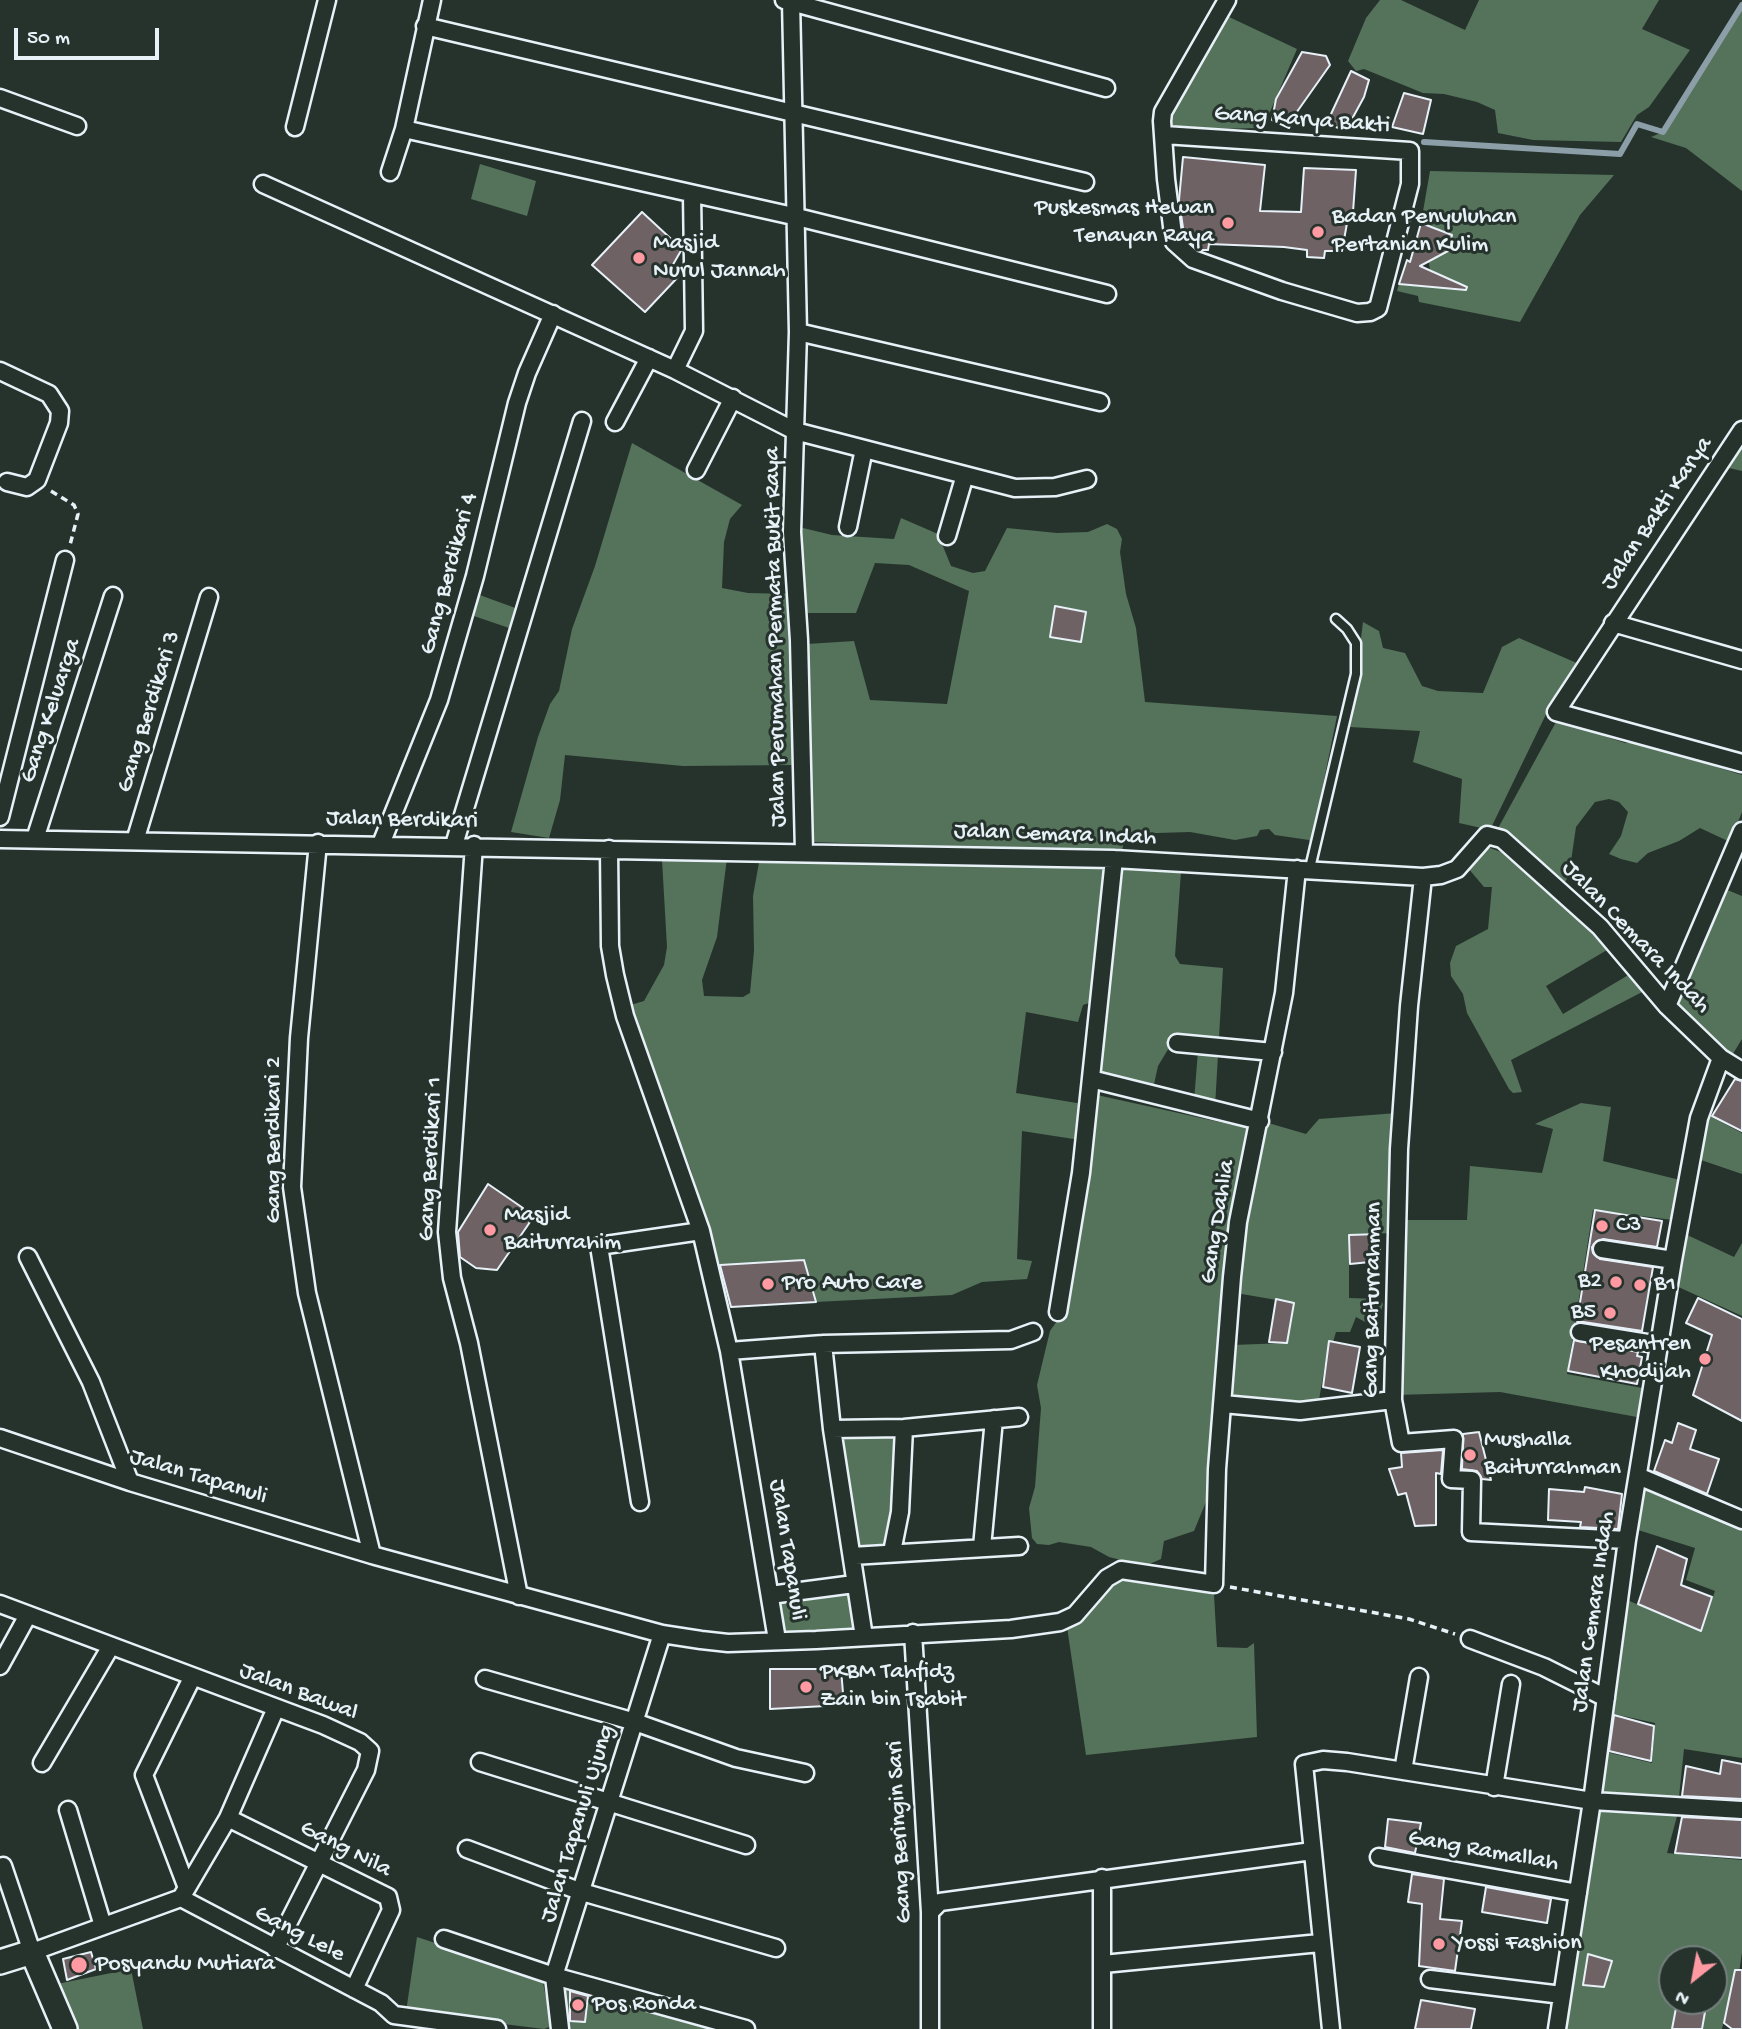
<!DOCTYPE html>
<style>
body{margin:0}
#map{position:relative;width:1742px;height:2029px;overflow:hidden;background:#26332d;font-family:"Gochi Hand",sans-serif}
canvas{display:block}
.north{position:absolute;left:1658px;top:1945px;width:70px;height:70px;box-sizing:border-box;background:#26332d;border:2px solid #747f7e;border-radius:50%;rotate:211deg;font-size:19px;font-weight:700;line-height:28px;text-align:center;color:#e8f1f8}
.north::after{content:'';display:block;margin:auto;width:24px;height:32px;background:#ff9aa2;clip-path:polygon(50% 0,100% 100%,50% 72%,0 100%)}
.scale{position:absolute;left:14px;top:28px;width:145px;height:32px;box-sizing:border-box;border:4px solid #e8f1f8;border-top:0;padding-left:9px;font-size:21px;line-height:24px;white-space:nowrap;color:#e8f1f8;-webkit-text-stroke:5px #26332d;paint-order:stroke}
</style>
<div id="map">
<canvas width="1742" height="2029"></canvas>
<div class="north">N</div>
<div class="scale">50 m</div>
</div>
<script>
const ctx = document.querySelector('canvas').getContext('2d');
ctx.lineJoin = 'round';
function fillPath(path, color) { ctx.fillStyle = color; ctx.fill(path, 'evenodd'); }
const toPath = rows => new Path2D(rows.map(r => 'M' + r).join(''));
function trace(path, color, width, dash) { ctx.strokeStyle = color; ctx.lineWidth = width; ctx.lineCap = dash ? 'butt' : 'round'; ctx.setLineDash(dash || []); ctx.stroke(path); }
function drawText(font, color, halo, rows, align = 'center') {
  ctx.font = font + ' "Gochi Hand",sans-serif'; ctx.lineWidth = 6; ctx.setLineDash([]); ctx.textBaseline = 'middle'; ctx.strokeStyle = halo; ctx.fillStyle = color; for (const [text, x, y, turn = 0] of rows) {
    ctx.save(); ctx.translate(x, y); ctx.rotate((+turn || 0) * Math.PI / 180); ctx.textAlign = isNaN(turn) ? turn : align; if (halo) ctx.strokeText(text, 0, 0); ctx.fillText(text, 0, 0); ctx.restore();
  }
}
fillPath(toPath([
 [1380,0,1401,0,1465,30,1479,0,1659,0,1642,29,1690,50,1649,107,1637,115,1621,142,1533,140,1498,133,1495,110,1477,102,1444,94,1423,93,1364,69,1356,71,1348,61,1366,18],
 [1742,5,1742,191,1686,148,1651,137,1663,132],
 [1227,16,1297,49,1270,112,1259,128,1176,130,1167,122,1170,109],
 [480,164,536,181,527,216,471,199],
 [1430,171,1614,175,1580,215,1520,322,1419,302,1418,296,1397,291,1399,284,1430,271,1429,263,1413,262,1414,248,1439,256,1448,251,1452,235,1421,223],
 [632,443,742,505,730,519,724,542,722,588,748,593,791,594,795,765,683,766,565,755,560,800,549,838,511,832,538,737,550,704,559,691,572,629,595,566],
 [1742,445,1742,471,1729,468,1738,449],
 [901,518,938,534,951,566,973,573,985,571,1007,528,1057,533,1088,532,1107,524,1117,529,1122,539,1120,552,1126,594,1136,628,1145,702,1337,716,1311,844,1309,840,1275,835,1269,829,1260,830,1257,836,1235,840,1190,832,1125,834,1122,852,812,842,807,644,854,641,870,700,947,704,969,591,909,565,875,563,856,613,807,613,799,527,832,535,894,539],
 [477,594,518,609,512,629,471,615],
 [1363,622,1379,631,1383,648,1405,653,1422,686,1438,691,1483,693,1502,647,1519,638,1579,664,1551,704,1490,830,1459,823,1462,779,1413,762,1420,731,1350,727],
 [1556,722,1562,722,1625,743,1640,743,1742,775,1742,812,1730,842,1700,828,1679,841,1648,853,1637,863,1621,859,1609,854,1621,836,1628,812,1619,802,1609,799,1595,802,1576,827,1569,875,1563,886,1496,832],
 [1490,848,1501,852,1576,915,1607,950,1546,986,1563,1014,1630,974,1646,990,1511,1060,1522,1092,1513,1093,1509,1089,1467,1013,1463,994,1451,976,1450,963,1456,946,1488,929,1492,887,1484,887,1468,868,1475,858],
 [760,857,1108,869,1095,1001,1083,1005,1078,1022,1026,1012,1016,1093,1083,1104,1080,1140,1022,1131,1017,1259,1032,1261,1027,1279,982,1282,952,1295,816,1302,804,1260,720,1265,691,1170,627,1006,644,1001,664,965,667,947,662,860,727,858,717,937,702,980,704,996,743,997,750,993,754,951,753,896],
 [1121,867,1181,872,1175,956,1180,964,1223,968,1215,1107,1194,1101,1198,1051,1170,1046,1158,1066,1153,1089,1100,1072],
 [1725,889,1742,896,1742,1039,1731,1057,1675,1005],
 [1088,1093,1251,1129,1229,1228,1215,1371,1212,1465,1208,1497,1194,1531,1164,1541,1161,1559,1145,1566,1109,1557,1091,1547,1059,1542,1049,1545,1037,1544,1032,1538,1029,1508,1035,1487,1041,1408,1037,1385,1050,1331,1063,1312],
 [1581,1103,1611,1107,1603,1161,1680,1180,1673,1220,1593,1210,1567,1374,1653,1390,1648,1419,1500,1392,1395,1395,1400,1220,1467,1220,1470,1166,1542,1173,1553,1129,1535,1124],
 [1397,1113,1392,1233,1349,1235,1349,1298,1380,1299,1383,1304,1376,1328,1356,1317,1350,1332,1336,1332,1333,1342,1329,1341,1318,1406,1229,1401,1232,1345,1287,1343,1294,1303,1236,1293,1243,1229,1265,1122,1306,1134,1319,1119],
 [1706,1114,1742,1133,1742,1174,1698,1159],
 [1683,1233,1734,1257,1742,1243,1742,1316,1674,1285],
 [845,1435,898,1436,893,1537,889,1544,855,1547,841,1438],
 [1642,1482,1742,1528,1742,1758,1684,1749,1679,1797,1598,1796,1602,1751,1652,1763,1655,1723,1609,1713,1627,1600,1701,1631,1715,1591,1686,1580,1695,1548,1635,1529],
 [1117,1574,1214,1595,1217,1647,1247,1648,1254,1643,1257,1737,1086,1755,1067,1627],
 [849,1590,853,1629,783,1635,780,1599],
 [1596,1808,1679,1809,1667,1853,1742,1860,1742,1952,1739,1973,1734,1978,1722,2029,1564,2029],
 [1672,1959,1714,1959,1714,2001,1672,2001],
 [417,1937,542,1978,552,2026,544,2029,406,2012],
 [131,1969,143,2029,78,2029,57,1984],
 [563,1982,728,2029,566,2029]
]), '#55725a');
trace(toPath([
 [1424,142,1620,154,1637,124,1663,132,1742,5]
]), '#8c9ea8', 6);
const building = toPath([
 [1302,52,1326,56,1330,65,1294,116,1289,128,1272,120,1276,99,1302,52],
 [1351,71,1369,80,1364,97,1346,130,1332,126,1331,114,1351,71],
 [1404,93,1431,100,1423,134,1392,127,1404,93],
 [1183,157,1265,165,1260,211,1301,212,1304,168,1356,170,1353,212,1349,212,1342,251,1325,251,1324,258,1307,257,1307,250,1284,247,1209,244,1208,250,1198,250,1191,243,1191,237,1184,235,1179,200,1183,157],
 [642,212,682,249,671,268,679,276,645,312,592,265,642,212],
 [1421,223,1452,235,1448,251,1420,266,1467,287,1466,290,1399,284,1407,260,1410,262,1421,223],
 [1055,606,1086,612,1081,642,1050,637,1055,606],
 [1735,1079,1742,1081,1742,1131,1712,1116,1735,1079],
 [488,1184,523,1208,517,1215,530,1222,497,1270,476,1268,460,1257,458,1232,488,1184],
 [1595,1210,1662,1221,1657,1247,1603,1239,1592,1247,1593,1253,1600,1259,1653,1267,1642,1331,1577,1321,1595,1210],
 [1380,1234,1380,1261,1350,1264,1349,1235,1380,1234],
 [804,1260,816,1302,731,1307,720,1265,804,1260],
 [1698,1298,1742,1319,1742,1421,1693,1395,1712,1335,1686,1323,1698,1298],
 [1276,1299,1294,1303,1287,1343,1269,1342,1276,1299],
 [1574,1340,1638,1352,1637,1356,1642,1357,1637,1384,1568,1371,1574,1340],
 [1329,1341,1360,1347,1352,1393,1323,1387,1329,1341],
 [1678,1423,1696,1430,1690,1449,1719,1459,1707,1494,1654,1471,1665,1440,1672,1443,1678,1423],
 [1479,1432,1491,1480,1482,1479,1477,1471,1462,1469,1463,1434,1479,1432],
 [1443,1450,1441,1474,1436,1473,1436,1525,1415,1526,1406,1493,1398,1495,1389,1469,1402,1467,1401,1453,1443,1450],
 [1585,1487,1622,1494,1618,1529,1580,1527,1581,1522,1548,1520,1549,1489,1584,1492,1585,1487],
 [1657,1546,1687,1559,1681,1585,1712,1597,1701,1631,1638,1604,1657,1546],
 [770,1669,841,1669,844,1705,770,1709,770,1669],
 [1614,1715,1654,1726,1651,1761,1609,1751,1614,1715],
 [1722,1760,1742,1764,1742,1799,1682,1796,1686,1766,1720,1774,1722,1760],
 [1682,1817,1742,1820,1742,1858,1675,1853,1682,1817],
 [1388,1819,1421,1823,1415,1853,1385,1847,1388,1819],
 [1412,1874,1444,1879,1440,1919,1462,1921,1455,1971,1419,1966,1422,1904,1408,1902,1412,1874],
 [1486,1887,1551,1899,1547,1923,1482,1912,1486,1887],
 [91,1952,96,1969,67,1980,63,1959,91,1952],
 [1588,1954,1612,1961,1604,1987,1583,1985,1588,1954],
 [1735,1970,1742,1970,1742,2029,1732,2029,1724,2023,1735,1970],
 [570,1991,588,1996,585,2022,570,2021,570,1991],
 [1421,2000,1475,2009,1471,2029,1415,2029,1421,2000],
 [1676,2008,1705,2012,1702,2029,1672,2029,1676,2008]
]);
fillPath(building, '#6e6265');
trace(building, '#e8f1f8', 2);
const lane = toPath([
 [1310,868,1356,674,1356,643,1347,629,1336,619]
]);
const street = toPath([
 [784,0,1106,88],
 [791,0,798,332,792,532,799,640,804,852],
 [425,26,1085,182],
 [0,98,77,126],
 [295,127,327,0],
 [404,129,793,216,1107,294],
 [1164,135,1410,151,1410,184,1378,308,1370,312,1357,313,1282,291,1193,259,1174,242,1166,179,1162,121,1163,112,1227,0],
 [390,172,404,129,432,0],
 [263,184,675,370,795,431,1015,488,1055,487,1087,479],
 [798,332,1100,402],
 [675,370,694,331,692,194],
 [0,371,49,394,60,411,59,423,37,480,27,487,7,482],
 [615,422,649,358],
 [1742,430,1556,712,1742,763],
 [696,470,733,398],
 [848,527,864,449],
 [947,536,965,475],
 [1613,623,1742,660],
 [0,817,65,560],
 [0,839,1114,859,1423,877,1441,875,1457,869,1487,835,1502,839,1600,927,1667,1006,1721,1058,1699,1118,1673,1260,1627,1540,1592,1801,1557,2029],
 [35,839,113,596],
 [135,841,209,597],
 [318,843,299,1038,292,1187,307,1293,372,1555],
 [381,844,439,700,475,576,517,403,527,373,553,314],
 [454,845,582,421],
 [474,845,447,1232,452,1278,469,1343,519,1596],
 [609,849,610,946,615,975,625,1016,701,1231,729,1351,777,1640],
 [1423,877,1409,1006,1399,1149,1393,1400,1401,1443,1454,1439,1451,1479,1472,1480,1471,1532,1627,1540],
 [1667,1006,1742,831],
 [1177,1043,1273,1052],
 [1721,1058,1742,1071],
 [1091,1079,1260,1121],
 [1602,1249,1673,1260],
 [28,1257,91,1382,130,1482],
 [1058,1312,1081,1173,1114,859],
 [1580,1332,1660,1345],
 [823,1344,832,1429,864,1637],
 [729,1351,823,1344,1011,1340,1033,1332],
 [1223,1404,1300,1411,1393,1400],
 [832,1429,904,1428,1019,1417],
 [0,1438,130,1482,372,1555,662,1634,701,1640,728,1643,816,1640,1011,1629,1060,1622,1075,1615,1107,1578,1121,1570,1214,1584,1217,1469,1232,1277,1238,1222,1284,993,1297,869],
 [1638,1476,1742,1520],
 [640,1502,599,1246,701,1231],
 [982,1547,994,1419],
 [892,1552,900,1512,904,1428],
 [852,1556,1019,1546],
 [770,1595,854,1584],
 [0,1604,323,1725,360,1742,370,1751,366,1770,275,1949],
 [913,1633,930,1912,930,2029],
 [1470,1639,1544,1667,1606,1698],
 [0,1666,28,1615],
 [485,1679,635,1722,736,1758,805,1773],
 [480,1762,746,1845],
 [42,1763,111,1646],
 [1403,1771,1419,1677],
 [1494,1787,1511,1684],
 [68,1810,103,1926],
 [228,1818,388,1897,391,1910,354,1989],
 [467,1849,582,1892,776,1948],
 [1379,1857,1578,1893],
 [3,1866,32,1952,181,1898,228,1818,276,1708],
 [187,1888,144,1775,192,1678],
 [181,1898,381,2003,394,2015],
 [930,1912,940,1902,1312,1851],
 [444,1939,554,1976,746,2029],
 [1103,1964,1320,1943],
 [1430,1979,1562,1995],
 [394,2015,497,2029],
 [560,2029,554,1976,662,1634],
 [1102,2029,1102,1878],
 [1331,2029,1304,1764,1323,1760,1347,1762,1592,1801,1742,1810]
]);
const secondary = toPath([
 [0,1962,32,1952,65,2029]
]);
trace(lane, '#e8f1f8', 13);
trace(street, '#e8f1f8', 21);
trace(secondary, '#e8f1f8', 28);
trace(toPath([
 [51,491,74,505,78,514,70,545],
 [1230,1587,1409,1619,1455,1634]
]), '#e8f1f8', 3.5, [7, 5]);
trace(lane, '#26332d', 8);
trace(street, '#26332d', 16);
trace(secondary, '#26332d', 23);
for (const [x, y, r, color] of [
 [1228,223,7,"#ff9aa2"],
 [1318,232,7,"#ff9aa2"],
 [639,258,7,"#ff9aa2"],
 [1602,1226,7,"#ff9aa2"],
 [490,1230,7,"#ff9aa2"],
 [1616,1282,7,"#ff9aa2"],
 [768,1284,7,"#ff9aa2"],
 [1640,1285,7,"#ff9aa2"],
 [1610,1313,7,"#ff9aa2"],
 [1705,1359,7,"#ff9aa2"],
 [1470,1455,7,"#ff9aa2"],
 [806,1687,7,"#ff9aa2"],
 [1439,1944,7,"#ff9aa2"],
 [79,1965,9,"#ff9aa2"],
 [578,2005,7,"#ff9aa2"]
]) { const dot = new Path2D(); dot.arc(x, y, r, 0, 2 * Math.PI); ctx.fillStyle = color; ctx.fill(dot); trace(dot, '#26332d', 2.5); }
drawText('24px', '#e8f1f8', '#26332d', [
 ["Gang Karya Bakti",1302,121,4],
 ["Jalan Bakti Karya",1658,514,-56],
 ["Gang Berdikari 4",450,574,-75],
 ["Jalan Perumahan Permata Bukit Raya",777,637,-91],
 ["Gang Keluarga",52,711,-72],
 ["Gang Berdikari 3",150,712,-73],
 ["Jalan Berdikari",402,821,1],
 ["Jalan Cemara Indah",1055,836,2],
 ["Jalan Cemara Indah",1635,938,46],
 ["Gang Berdikari 2",275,1140,-90],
 ["Gang Berdikari 1",432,1159,-87],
 ["Gang Dahlia",1219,1222,-81],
 ["Gang Baiturrahman",1374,1300,-89],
 ["Jalan Tapanuli",198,1478,17],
 ["Jalan Tapanuli",786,1550,81],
 ["Jalan Cemara Indah",1595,1612,-82],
 ["Jalan Bawal",298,1693,21],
 ["Jalan Tapanuli Ujung",579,1824,-73],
 ["Gang Beringin Sari",901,1832,-93],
 ["Gang Nila",345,1850,27],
 ["Gang Ramallah",1483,1852,10],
 ["Gang Lele",299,1935,27]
]);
drawText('24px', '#e8f1f8', '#26332d', [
 ["Puskesmas Hewan",1214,209,"right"],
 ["Tenayan Raya",1214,237,"right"],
 ["Badan Penyuluhan",1332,218],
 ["Pertanian Kulim",1332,246],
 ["Masjid",653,244],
 ["Nurul Jannah",653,272],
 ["Masjid",504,1216],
 ["Baiturrahim",504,1244],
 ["C3",1616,1226],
 ["B2",1602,1282,"right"],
 ["Pro Auto Care",782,1284],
 ["B1",1654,1285],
 ["B5",1596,1313,"right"],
 ["Pesantren",1691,1345,"right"],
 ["Khodijah",1691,1373,"right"],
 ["Mushalla",1484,1441],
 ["Baiturrahman",1484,1469],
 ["PKBM Tahfidz",820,1673],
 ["Zain bin Tsabit",820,1701],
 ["Yossi Fashion",1453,1944],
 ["Posyandu Mutiara",95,1965],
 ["Pos Ronda",592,2005]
], 'left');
</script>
